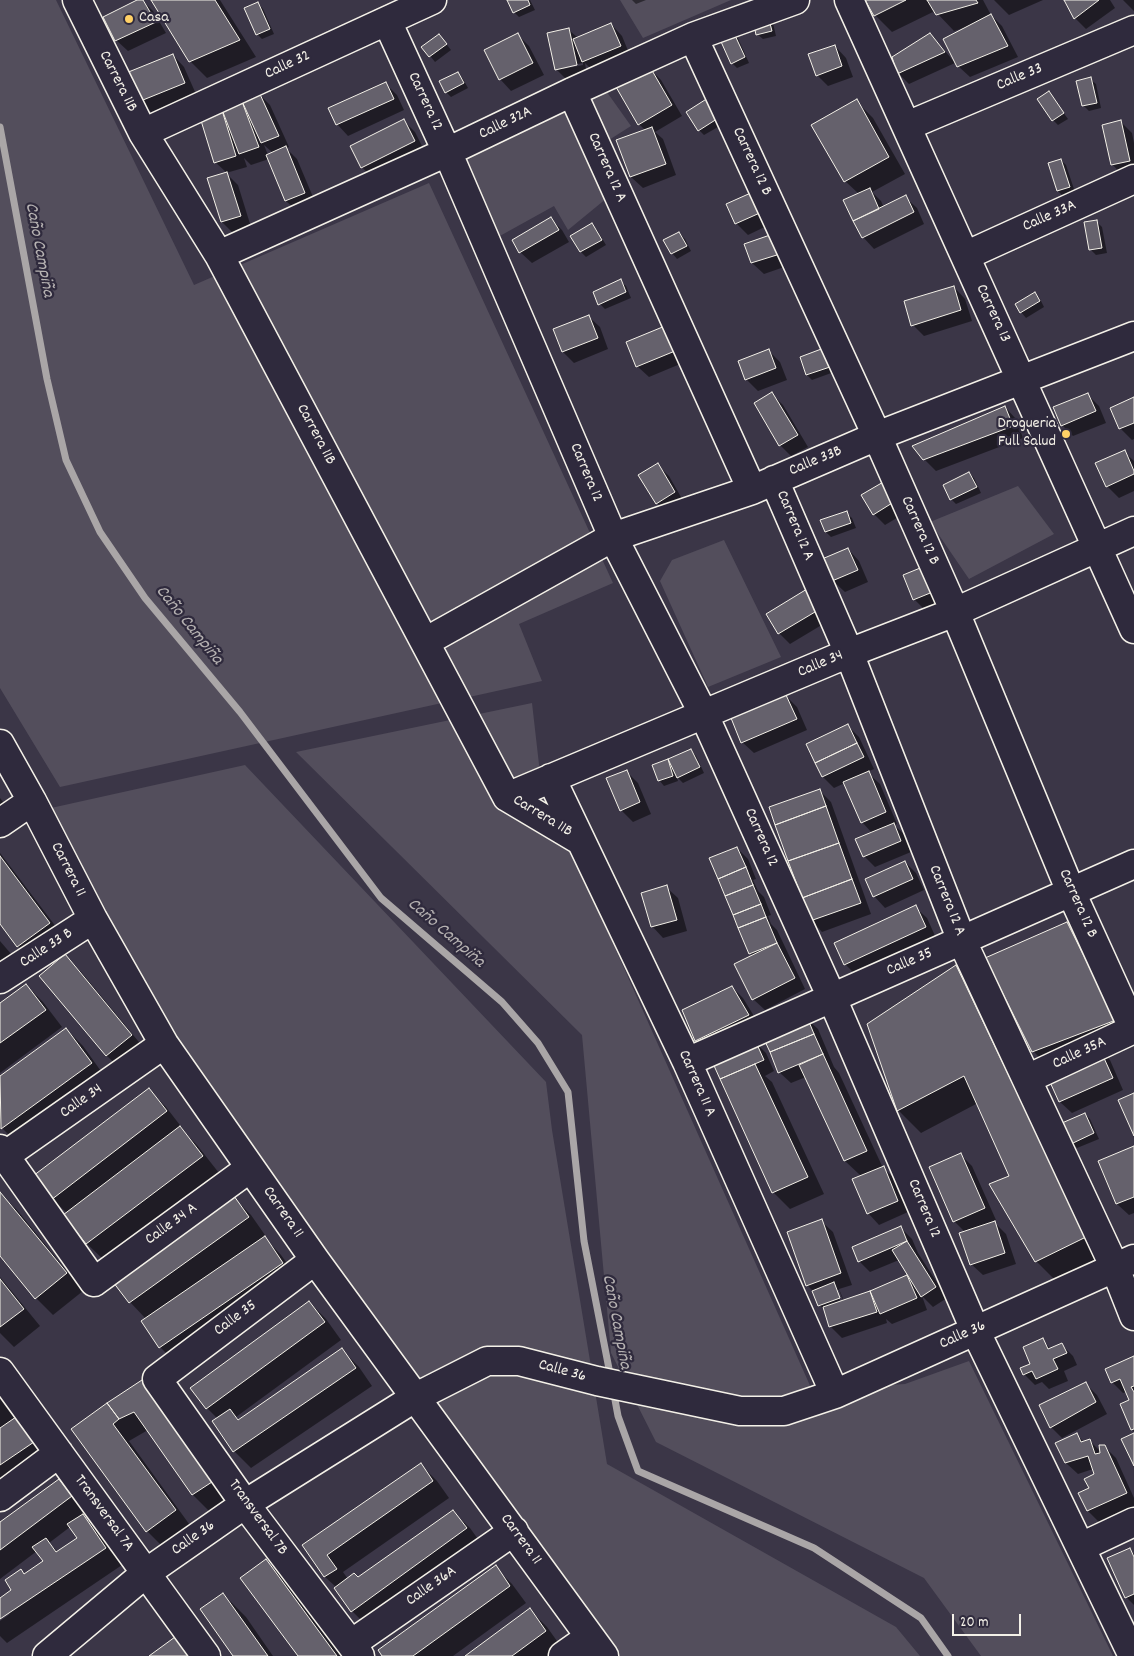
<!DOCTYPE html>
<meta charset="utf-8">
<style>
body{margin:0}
#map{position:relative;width:1134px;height:1656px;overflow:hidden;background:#3b3647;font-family:Dekko,sans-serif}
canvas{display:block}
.scale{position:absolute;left:952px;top:1614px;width:69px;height:22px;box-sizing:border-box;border:2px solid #f4f1e8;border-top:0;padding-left:6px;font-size:15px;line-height:18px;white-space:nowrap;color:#f4f1e8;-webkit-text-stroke:4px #2f2a3d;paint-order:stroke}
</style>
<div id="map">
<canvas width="1134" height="1656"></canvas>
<div class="scale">20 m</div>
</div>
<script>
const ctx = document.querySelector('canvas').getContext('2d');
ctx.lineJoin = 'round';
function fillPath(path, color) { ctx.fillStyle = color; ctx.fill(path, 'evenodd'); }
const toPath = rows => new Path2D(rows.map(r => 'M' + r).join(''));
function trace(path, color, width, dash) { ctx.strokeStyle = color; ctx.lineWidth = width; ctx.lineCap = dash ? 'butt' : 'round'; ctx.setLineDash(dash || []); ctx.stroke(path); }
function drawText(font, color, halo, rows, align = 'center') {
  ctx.font = font + ' Dekko,sans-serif'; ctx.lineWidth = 4.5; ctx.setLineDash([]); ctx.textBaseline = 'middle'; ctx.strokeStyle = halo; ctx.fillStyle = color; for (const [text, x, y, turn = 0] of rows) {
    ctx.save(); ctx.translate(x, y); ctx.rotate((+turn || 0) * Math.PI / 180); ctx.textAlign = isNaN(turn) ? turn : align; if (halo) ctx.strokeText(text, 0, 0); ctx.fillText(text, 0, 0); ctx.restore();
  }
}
fillPath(toPath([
 [0,0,56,0,194,285,429,183,613,583,519,624,542,681,60,787,0,688],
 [620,0,731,0,643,38],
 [604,88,631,126,601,145,579,99],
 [564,105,607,198,568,230,554,206,498,237,452,161],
 [1018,486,1054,534,969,579,930,522],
 [724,540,781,657,708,687,660,581,672,560],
 [532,703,541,782,812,1390,905,1384,969,1361,1113,1656,981,1656,924,1578,656,1442,611,1353,582,1035,296,752],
 [245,765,546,1082,552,1130,607,1464,896,1627,920,1656,616,1656,175,1059,42,810]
]), '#534e5c');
fillPath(toPath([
 [140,0,142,0,153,11,166,33,128,51,116,40],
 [153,0,220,0,256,57,207,78,190,61],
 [509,0,530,0,535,10,519,17,514,12],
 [632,0,646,0,636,4],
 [866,0,983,0,991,15,1002,26,1018,57,970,77,958,66,964,28,954,31,935,11,892,32,875,15],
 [994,0,1043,0,1009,15],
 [1065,0,1110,0,1115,8,1086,29,1075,18],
 [1123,0,1134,0,1134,11],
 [258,3,263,9,274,34,262,39,257,34],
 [768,17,773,23,776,36,763,39,757,34],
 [611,24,622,36,631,58,595,73,585,63,587,76,568,81,556,69,568,29,578,38],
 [583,63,583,65,563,69,563,67],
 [731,30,737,36,749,63,737,68,732,63],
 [518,35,529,46,544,75,511,91,500,79],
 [930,35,941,46,955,63,909,84,898,73],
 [444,41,451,50,435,62,423,47],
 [835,46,846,58,853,77,828,86,817,75],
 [173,55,184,67,196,94,151,112,139,101],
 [650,69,661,80,682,116,655,132,663,139,676,175,643,188,631,177,617,141,645,130,639,124],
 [457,73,463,79,468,88,451,97,446,92],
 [1090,79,1096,84,1101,108,1089,111,1083,105],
 [386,84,397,95,404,110,348,136,337,124],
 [258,93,270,105,289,147,286,148,297,159,316,204,298,212,286,201,269,159,251,165,244,158,247,167,226,173,238,185,251,227,233,233,222,222,227,173,215,162,222,108],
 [264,145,273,153,268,155],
 [1049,93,1068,119,1058,125,1053,120],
 [708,100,725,123,704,135,699,130],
 [856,101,873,118,905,174,872,192,881,201,884,208,905,197,917,208,924,224,874,249,863,237,859,194,845,181],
 [404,121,415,132,425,152,373,179,362,167],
 [1120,121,1132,133,1134,143,1134,173,1123,176,1112,164],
 [1061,160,1066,165,1075,192,1063,196,1058,191],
 [753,193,773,223,748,235,736,223,728,205],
 [551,219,562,230,569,242,532,263,520,252],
 [1097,222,1102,227,1107,253,1096,255,1091,250],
 [592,225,597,230,606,245,586,257,581,252,572,237],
 [679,233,685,239,691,251,677,259,672,253],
 [772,235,790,265,764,274,752,263,746,244],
 [620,281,626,286,631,298,605,309,600,304],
 [954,287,965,299,972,321,924,336,913,325],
 [1035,293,1040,299,1044,307,1026,318,1021,312],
 [588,316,600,327,608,349,574,363,563,352],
 [664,328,685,362,649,377,637,366],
 [768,350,780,362,787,380,758,391,746,379,740,362],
 [824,350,834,372,812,380,807,375],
 [772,394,783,405,808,447,791,456,780,445],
 [1088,395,1099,406,1106,423,1073,436,1062,425],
 [1134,398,1134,439,1132,440,1120,428,1111,409],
 [1005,407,1016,419,1023,438,936,471,924,459],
 [1124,452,1134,461,1134,491,1119,498,1107,486],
 [657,465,669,476,685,504,668,514,657,503],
 [969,473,974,478,981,493,956,504,951,499],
 [885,483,907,512,885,525,874,514],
 [846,513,852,518,856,528,831,537,826,532,822,521],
 [848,549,859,561,868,582,845,592,833,581,824,560],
 [905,575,950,601,925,610,914,599],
 [807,590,830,620,790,644,779,633],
 [786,696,797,707,807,730,754,753,742,742],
 [847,725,859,737,874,769,867,772,880,784,897,824,894,825,905,835,911,852,875,867,864,856,872,833,862,822,845,783,834,788,823,777,807,745],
 [691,750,696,756,704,773,683,783,677,777,678,781,664,786,659,780,654,766],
 [626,771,638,783,651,814,633,822,621,810],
 [820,791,831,802,871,914,822,932,811,920],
 [0,798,4,803,0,806],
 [737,848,748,859,756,879,753,880,758,891,764,897,771,915,768,916,771,924,777,930,805,989,765,1010,753,999,753,956,750,953],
 [0,853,66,940,35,963,18,946,0,922],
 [905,862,916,873,924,890,885,908,874,896],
 [666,887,678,898,687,931,663,938,652,926],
 [915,907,927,918,936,938,856,975,845,964],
 [1067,923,1089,946,1134,1034,1104,1055,1110,1060,1123,1090,1072,1113,1060,1102,1047,1072,1052,1070,1033,1051],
 [0,941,12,955,0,964],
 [65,956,82,973,148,1053,124,1072,107,1056,41,976],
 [956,967,978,989,1107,1259,1058,1283,1036,1261,1011,1177,978,1103,921,1133,898,1110,869,1025],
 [26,985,43,1002,62,1027,0,1073,0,1005],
 [732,987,743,998,760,1026,707,1051,696,1040],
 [806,1018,818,1029,834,1067,839,1073,883,1168,895,1179,908,1212,879,1225,868,1213,861,1176,845,1161,806,1077,791,1083,779,1072],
 [66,1029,83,1046,108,1081,19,1145,0,1126,0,1077],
 [754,1041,766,1053,774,1071,765,1076,772,1082,824,1194,790,1209,773,1192,712,1060],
 [149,1090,166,1107,183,1129,182,1130,197,1145,219,1173,104,1260,87,1244,65,1215,67,1213,52,1199],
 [1085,1114,1090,1119,1099,1139,1077,1148,1072,1143],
 [1134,1147,1134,1213,1129,1215,1117,1204],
 [961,1155,972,1166,996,1220,993,1221,1006,1234,1016,1264,983,1275,971,1264,965,1232,954,1221],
 [0,1194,17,1210,83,1291,53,1315,36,1298,0,1254],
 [234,1198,251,1215,265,1235,263,1236,281,1255,299,1280,177,1364,160,1347,146,1319,130,1302],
 [821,1221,833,1232,852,1285,839,1289,844,1301,870,1292,909,1276,899,1260,870,1272,859,1261,901,1228,912,1239,918,1253,947,1298,933,1307,922,1296,927,1310,892,1324,886,1319,887,1323,842,1338,831,1327,825,1310,819,1305,814,1292,807,1285],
 [836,1290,839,1290,844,1303,841,1304],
 [0,1277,40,1326,14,1347,0,1333],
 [309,1302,326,1319,341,1340,236,1417,239,1420,342,1350,359,1367,372,1386,251,1468,234,1451,214,1422,218,1419,207,1408,192,1388],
 [1042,1340,1051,1349,1061,1344,1073,1356,1077,1365,1064,1371,1068,1381,1049,1389,1042,1382,1035,1385,1024,1374,1032,1364],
 [1134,1357,1134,1432,1121,1404,1131,1400,1127,1392,1123,1393,1112,1382],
 [145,1380,231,1497,210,1512,193,1495,148,1430,129,1441,192,1528,164,1548,147,1531,73,1430],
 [1086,1384,1097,1395,1107,1414,1062,1438,1051,1427],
 [0,1389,50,1460,0,1494],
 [1076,1434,1084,1442,1090,1441,1101,1452,1104,1446,1116,1458,1134,1498,1134,1506,1099,1522,1088,1511,1090,1489,1095,1475,1093,1469,1078,1474,1066,1463,1057,1443],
 [420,1464,437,1481,449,1498,343,1572,348,1579,358,1579,452,1511,470,1528,483,1546,369,1628,352,1611,336,1587,325,1577,304,1546],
 [58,1481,75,1498,88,1514,84,1517,100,1532,122,1565,7,1643,0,1636,0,1621,10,1614,8,1612,0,1618,0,1599,13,1590,25,1575,44,1562,37,1551,0,1579,0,1524],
 [70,1527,78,1539,58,1552,49,1543],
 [1129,1549,1134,1554,1134,1605,1126,1597],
 [266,1561,288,1583,341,1656,299,1656],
 [495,1567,512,1584,526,1603,453,1656,384,1656],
 [223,1594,246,1617,273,1656,234,1656],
 [530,1610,547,1627,562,1648,552,1656,467,1656]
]), '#0007');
trace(toPath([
 [0,127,47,379,66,460,100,532,145,598,240,712,381,898,502,1002,538,1043,568,1092,584,1241,611,1379],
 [613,1389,618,1416,638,1471,814,1548,921,1618,948,1656]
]), '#aaa6a7', 7);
const building = toPath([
 [137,0,143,0,156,22,115,41,103,17,137,0],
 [151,0,215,0,240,40,189,62,151,0],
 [507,0,528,0,530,5,513,13,507,0],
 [865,0,906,0,874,16,865,0],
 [927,0,976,0,978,3,936,15,927,0],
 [1064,0,1099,0,1074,19,1064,0],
 [258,2,270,29,256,35,244,8,258,2],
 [991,14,1008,46,957,67,943,39,991,14],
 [768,16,772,31,756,35,753,20,768,16],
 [611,23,621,46,582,62,573,39,611,23],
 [569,28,577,65,555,70,547,33,569,28],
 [732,29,745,57,731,64,718,35,732,29],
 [518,33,533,63,499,80,484,50,518,33],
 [930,33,945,52,897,74,892,57,930,33],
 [439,34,447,44,429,57,421,47,439,34],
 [835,45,842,66,816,76,808,54,835,45],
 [173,54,185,83,138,102,126,73,173,54],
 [650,67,672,105,638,125,616,87,650,67],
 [458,72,464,83,445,93,439,81,458,72],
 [1091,77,1097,103,1082,106,1076,81,1091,77],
 [386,82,394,99,336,125,328,108,386,82],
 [1049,91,1064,113,1052,121,1037,99,1049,91],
 [259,92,279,136,261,143,241,99,259,92],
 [708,98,720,117,698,131,686,112,708,98],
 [241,99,259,147,239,154,221,107,241,99],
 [857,99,889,157,844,182,811,125,857,99],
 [221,107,236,156,214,163,199,114,221,107],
 [404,119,415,141,361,168,350,146,404,119],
 [1121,120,1130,161,1111,165,1102,125,1121,120],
 [652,127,666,164,630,177,616,140,652,127],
 [286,146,305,193,285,201,266,155,286,146],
 [1061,159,1070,187,1057,191,1048,163,1061,159],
 [227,172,241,216,221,222,207,178,227,172],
 [870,188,879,209,853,221,843,200,870,188],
 [753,192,762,212,735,224,726,204,753,192],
 [906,195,914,212,862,238,853,221,906,195],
 [551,217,559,230,519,253,512,240,551,217],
 [1097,220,1102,248,1089,250,1084,222,1097,220],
 [592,223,602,240,580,252,570,236,592,223],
 [679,232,687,246,671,254,663,240,679,232],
 [773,234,780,254,751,263,744,244,773,234],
 [621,279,626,292,598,305,593,292,621,279],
 [954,286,961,310,911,326,904,301,954,286],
 [1035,292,1040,301,1020,313,1015,304,1035,292],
 [589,315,598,338,562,352,553,329,589,315],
 [665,326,675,351,636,367,626,342,665,326],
 [824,348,830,367,806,375,800,357,824,348],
 [769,349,776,368,745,380,738,361,769,349],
 [772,392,798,435,779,446,754,403,772,392],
 [1088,393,1096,411,1061,426,1053,407,1088,393],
 [1134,397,1134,423,1119,429,1110,408,1134,397],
 [1005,406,1013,426,923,460,912,446,1005,406],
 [1125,450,1134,471,1134,474,1106,487,1095,463,1125,450],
 [658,463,675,492,656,504,638,475,658,463],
 [969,472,977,487,950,500,943,485,969,472],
 [885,481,897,500,873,515,861,495,885,481],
 [847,511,851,523,825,532,820,520,847,511],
 [848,548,858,570,832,581,822,559,848,548],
 [930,564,940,589,913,600,903,575,930,564],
 [807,589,820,609,778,634,766,614,807,589],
 [786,695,797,719,741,743,731,718,786,695],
 [848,724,857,743,815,763,806,744,848,724],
 [857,743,864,757,822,777,815,763,857,743],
 [691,749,700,767,677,778,668,759,691,749],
 [668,759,673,776,658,781,652,765,668,759],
 [627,770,640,802,620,811,606,778,627,770],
 [869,771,886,812,861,823,843,782,869,771],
 [820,789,826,806,775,825,769,807,820,789],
 [826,806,839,843,788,861,775,825,826,806],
 [894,823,901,841,863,857,855,839,894,823],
 [839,843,852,879,802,898,788,861,839,843],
 [737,847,746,867,718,879,709,858,737,847],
 [0,856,50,923,17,947,0,924,0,856],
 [905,861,913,879,873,897,865,879,905,861],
 [746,867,753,885,725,896,718,879,746,867],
 [852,879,861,903,810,921,802,898,852,879],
 [667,885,677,920,651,927,641,893,667,885],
 [753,885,761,904,733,915,725,896,753,885],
 [761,904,766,917,738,928,733,915,761,904],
 [916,905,926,927,844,965,834,943,916,905],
 [766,917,777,943,749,954,738,928,766,917],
 [1067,922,1116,1020,1032,1052,985,958,1067,922],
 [777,943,795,978,752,1000,734,964,777,943],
 [65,954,132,1035,106,1056,39,976,65,954],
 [956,965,1086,1237,1035,1262,989,1184,1009,1176,964,1076,897,1111,867,1024,956,965],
 [26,984,46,1010,0,1043,0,1003,26,984],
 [732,986,749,1015,695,1041,682,1010,732,986],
 [807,1017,814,1034,770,1052,762,1035,807,1017],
 [66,1028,92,1063,1,1129,0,1076,66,1028],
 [814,1034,823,1054,778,1073,770,1052,814,1034],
 [755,1040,764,1060,720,1079,711,1059,755,1040],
 [1099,1047,1113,1078,1059,1102,1045,1071,1099,1047],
 [823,1054,867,1151,844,1161,799,1065,823,1054],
 [755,1064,808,1177,772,1193,720,1079,755,1064],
 [149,1088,167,1111,51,1200,33,1176,149,1088],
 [1134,1093,1134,1136,1118,1100,1134,1093],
 [1085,1113,1094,1133,1071,1144,1062,1123,1085,1113],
 [180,1126,203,1156,86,1244,63,1215,180,1126],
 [1134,1146,1134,1197,1116,1204,1098,1161,1134,1146],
 [961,1153,985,1208,953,1222,929,1167,961,1153],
 [884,1166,898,1201,867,1214,852,1179,884,1166],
 [0,1192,67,1273,35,1299,0,1256,0,1192],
 [234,1196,249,1217,129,1303,113,1282,234,1196],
 [822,1219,841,1273,806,1286,787,1232,822,1219],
 [995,1221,1005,1253,970,1265,959,1233,995,1221],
 [901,1226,907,1241,858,1262,852,1247,901,1226],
 [265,1236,283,1263,159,1348,141,1321,265,1236],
 [907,1241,936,1287,921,1297,892,1250,907,1241],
 [907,1275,917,1298,880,1314,870,1291,907,1275],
 [0,1279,24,1309,0,1327,0,1279],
 [834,1282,840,1298,818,1306,812,1291,834,1282],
 [870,1291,877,1312,829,1327,823,1307,870,1291],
 [309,1301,325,1322,206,1409,190,1388,309,1301],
 [1043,1338,1048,1349,1062,1343,1067,1353,1053,1359,1058,1369,1036,1379,1032,1371,1023,1375,1020,1368,1030,1364,1023,1347,1043,1338],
 [342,1348,356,1368,233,1452,212,1421,230,1409,238,1420,342,1348],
 [1134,1356,1134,1386,1131,1387,1134,1392,1134,1429,1131,1430,1120,1404,1129,1400,1120,1379,1111,1383,1105,1369,1134,1356],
 [145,1378,215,1480,192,1495,134,1412,119,1419,107,1403,145,1378],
 [1086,1382,1096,1402,1050,1428,1039,1405,1086,1382],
 [107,1403,119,1419,113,1424,176,1510,146,1532,71,1429,107,1403],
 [16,1417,34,1442,0,1465,0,1428,16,1417],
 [1077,1433,1081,1442,1090,1439,1095,1454,1100,1453,1099,1445,1105,1445,1127,1493,1087,1511,1078,1493,1089,1488,1084,1479,1094,1474,1088,1456,1065,1463,1055,1443,1077,1433],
 [1134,1433,1134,1466,1121,1439,1134,1433],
 [421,1463,433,1481,327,1555,337,1569,324,1577,302,1545,421,1463],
 [59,1479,72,1496,0,1550,0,1522,59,1479],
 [453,1510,467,1528,351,1612,334,1588,354,1573,358,1577,453,1510],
 [83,1514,106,1548,0,1619,0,1598,11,1590,5,1580,21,1569,24,1574,43,1561,32,1547,46,1538,56,1552,77,1538,67,1524,83,1514],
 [1130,1548,1134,1557,1134,1594,1125,1598,1107,1558,1130,1548],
 [266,1559,337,1656,298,1656,240,1578,266,1559],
 [496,1565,510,1586,413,1656,382,1656,378,1650,496,1565],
 [223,1593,268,1656,233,1656,200,1609,223,1593],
 [530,1608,546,1631,512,1656,465,1656,530,1608],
 [175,1637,189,1656,149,1656,175,1637]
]);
fillPath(building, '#65616c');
trace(building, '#f4f1e8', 1);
const minor = toPath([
 [77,0,143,133,219,255,507,797,581,841],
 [849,0,1134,629],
 [387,21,453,165,613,537,704,715,832,998,975,1330,1133,1656],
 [693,37,877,436,955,612,1071,892,1134,1030],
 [572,92,752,490],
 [907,126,1134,30],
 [143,133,432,0],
 [219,255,447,152,572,92,693,37,795,0],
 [965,256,1134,179],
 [774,480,849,653,962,941,1115,1268,1134,1316],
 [425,642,613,537,752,490,877,436,1134,336],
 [0,744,32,801,93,919,164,1044,315,1260,604,1656],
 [551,778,687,1062,835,1394],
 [507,797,849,653,955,612,1134,531],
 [0,823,32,801],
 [0,979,93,919],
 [687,1062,1134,864],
 [1027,1079,1134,1029],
 [0,1149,94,1282,250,1168],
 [0,1159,164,1044],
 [315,1260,157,1379,245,1504,360,1656],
 [0,1372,206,1656],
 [0,1497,59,1453],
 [1081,1547,1134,1522],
 [351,1644,514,1531],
 [47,1656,146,1573,245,1504,416,1397,487,1361,519,1361,597,1381,740,1411,784,1411,835,1394,1134,1259],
 [563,1656,590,1637]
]);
trace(minor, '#f4f1e8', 31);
trace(minor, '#2f2a3d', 28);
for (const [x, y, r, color] of [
 [129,19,5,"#ffd166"],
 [1066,434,5,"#ffd166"]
]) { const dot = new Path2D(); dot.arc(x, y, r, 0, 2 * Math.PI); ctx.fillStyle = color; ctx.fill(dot); trace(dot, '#2f2a3d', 2); }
drawText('16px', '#f4f1e8', '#2f2a3d', [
 ["Casa",139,19],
 ["Drogueria",1056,425,"right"],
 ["Full Salud",1056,443,"right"]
], 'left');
drawText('16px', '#f4f1e8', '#2f2a3d', [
 ["Calle 32",288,66,-25],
 ["Calle 33",1020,78,-23],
 ["Carrera 11B",117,82,63],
 ["Carrera 12",424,102,65],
 ["Calle 32A",506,124,-26],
 ["Carrera 12 B",751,162,65],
 ["Carrera 12 A",606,168,66],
 ["Calle 33A",1050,217,-24],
 ["Carrera 13",992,314,65],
 ["Carrera 11B",315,435,62],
 ["Calle 33B",816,462,-23],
 ["Carrera 12",585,473,67],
 ["Carrera 12 A",794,526,67],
 ["Carrera 12 B",919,531,66],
 ["Calle 34",821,665,-23],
 ["Carrera 11B",542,817,31],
 ["Carrera 12",760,838,66],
 ["Carrera 11",67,870,63],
 ["Carrera 12 A",946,901,68],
 ["Carrera 12 B",1077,904,66],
 ["Calle 33 B",47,949,-33],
 ["Calle 35",910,963,-24],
 ["Calle 35A",1080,1054,-25],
 ["Carrera 11 A",696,1084,66],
 ["Calle 34",82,1102,-35],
 ["Carrera 12",923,1209,67],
 ["Carrera 11",282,1213,55],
 ["Calle 34 A",172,1225,-36],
 ["Calle 35",236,1319,-37],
 ["Calle 36",963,1336,-24],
 ["Calle 36",562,1372,15],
 ["Transversal 7A",103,1514,54],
 ["Transversal 7B",257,1518,54],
 ["Calle 36",194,1539,-35],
 ["Carrera 11",520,1540,54],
 ["Calle 36A",432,1587,-35]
]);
drawText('italic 18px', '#b6b2b2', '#2f2a3d', [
 ["Caño Campiña",38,250,79],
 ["Caño Campiña",188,626,51],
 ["Caño Campiña",445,934,41],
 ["Caño Campiña",615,1322,79]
]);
</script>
